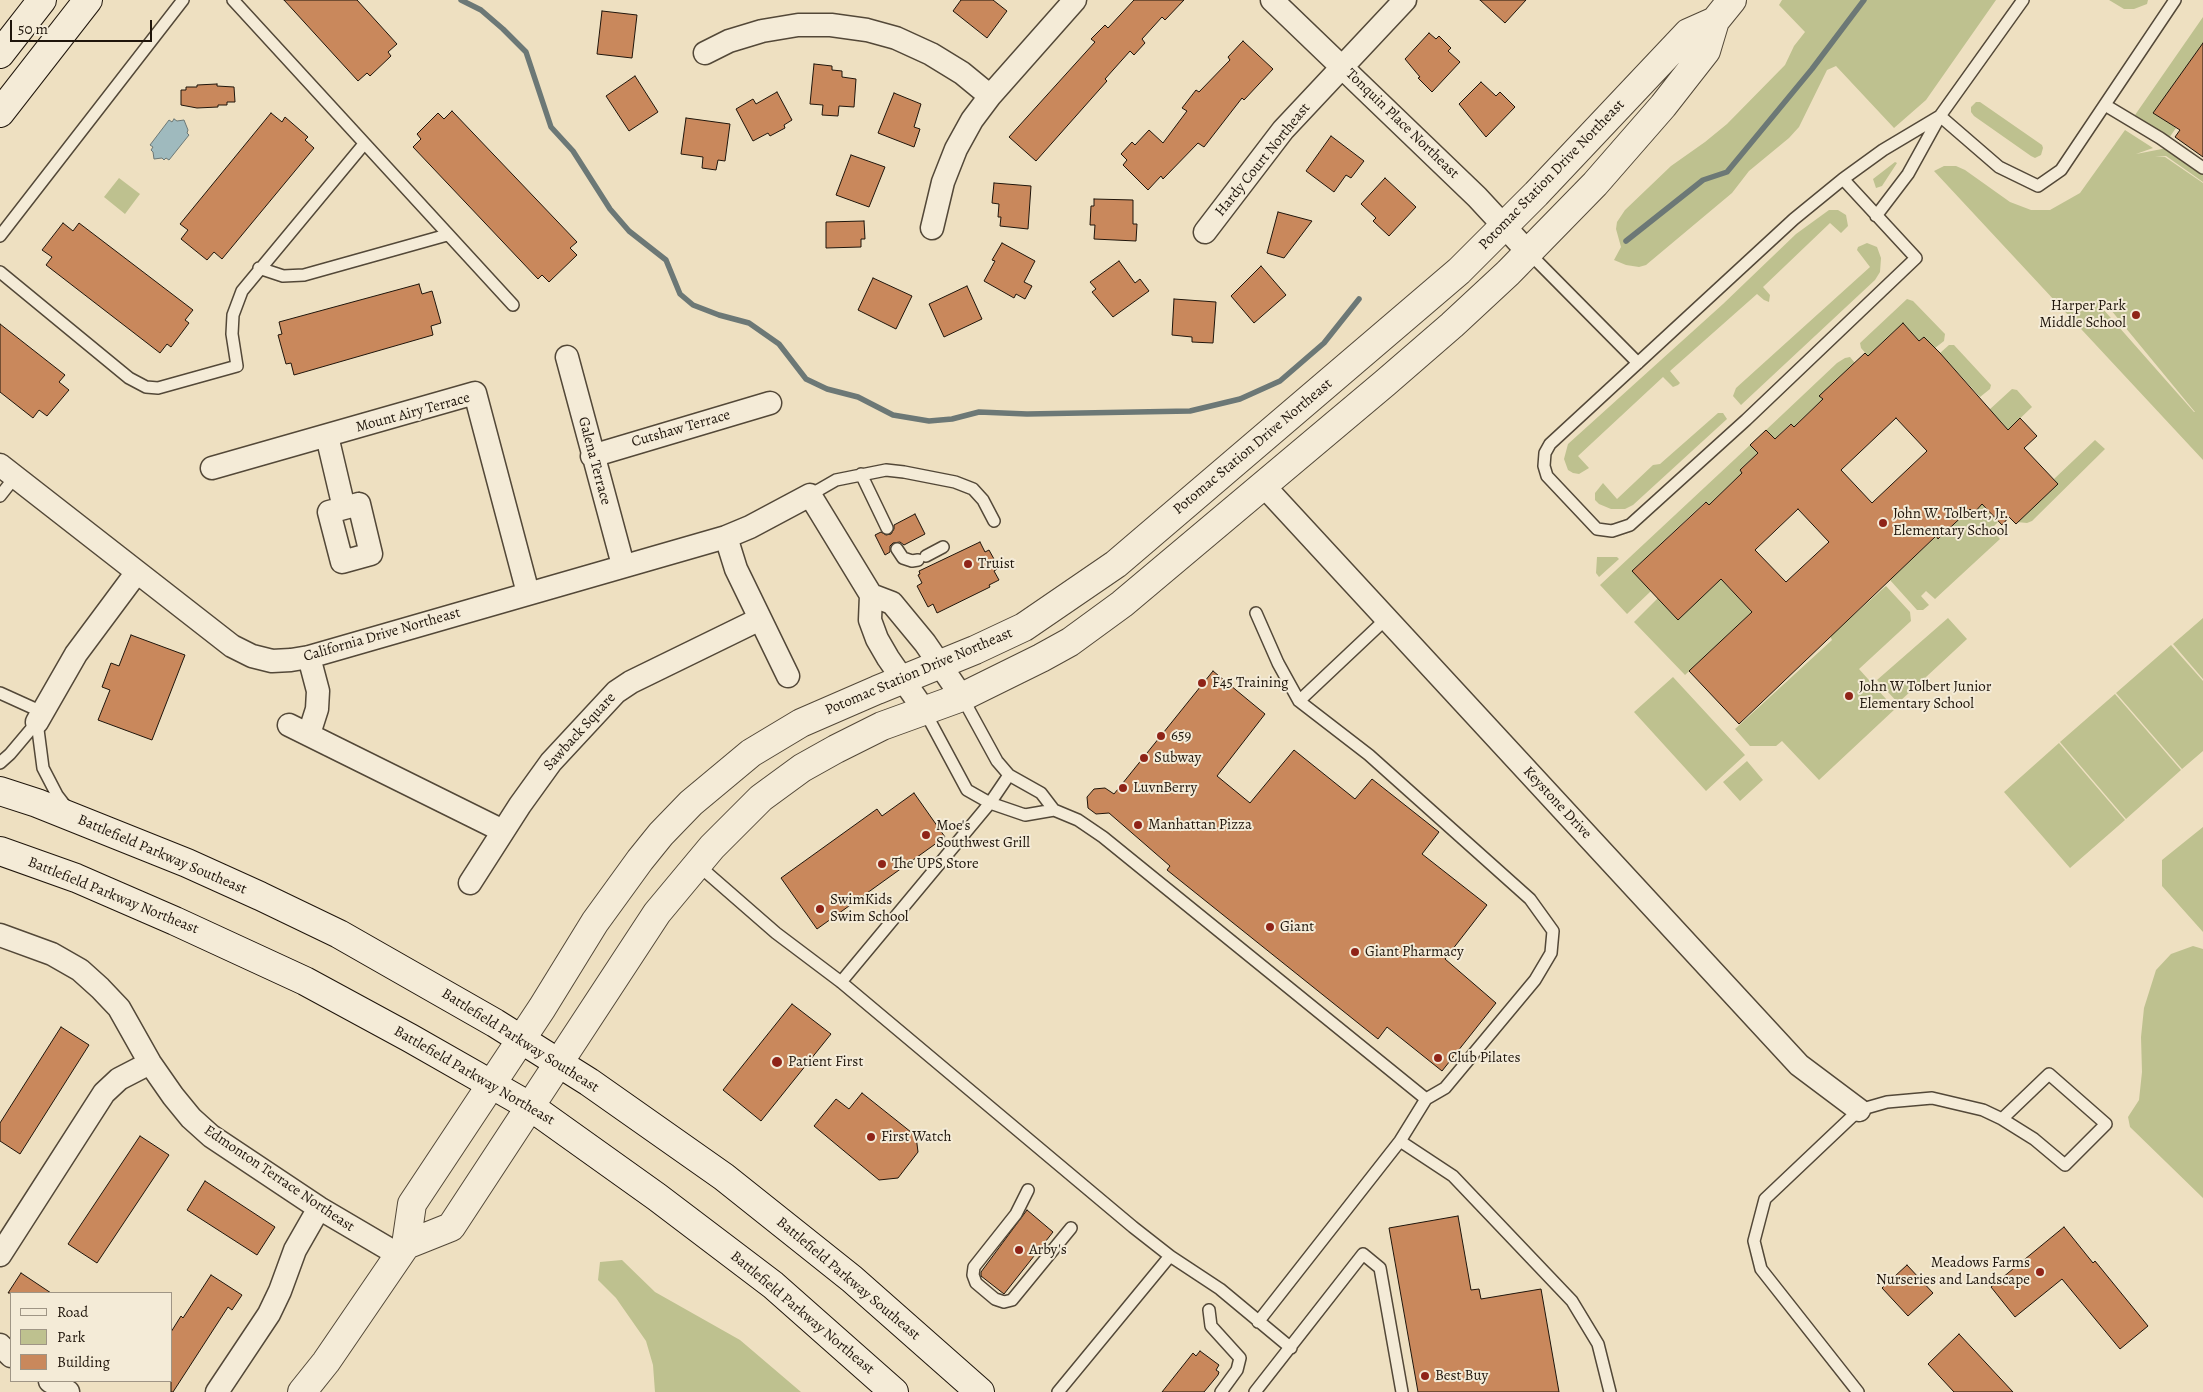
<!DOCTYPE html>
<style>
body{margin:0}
#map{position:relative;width:2203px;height:1392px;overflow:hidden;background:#eee0c1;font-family:Alegreya,serif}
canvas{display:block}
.legend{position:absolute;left:10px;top:1292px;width:162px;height:90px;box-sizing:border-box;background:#f4ebd7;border:1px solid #9f9585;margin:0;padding:6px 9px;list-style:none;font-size:15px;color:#1f150b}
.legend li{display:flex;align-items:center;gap:10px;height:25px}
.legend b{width:25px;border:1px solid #9f9585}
.scale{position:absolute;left:10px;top:20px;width:142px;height:22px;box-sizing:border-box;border:2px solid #1f150b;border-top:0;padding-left:6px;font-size:15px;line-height:18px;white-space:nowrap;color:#1f150b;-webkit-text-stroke:4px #f4ebd7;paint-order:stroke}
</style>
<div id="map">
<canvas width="2203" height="1392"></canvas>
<ul class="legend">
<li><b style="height:6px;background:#f4ebd7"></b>Road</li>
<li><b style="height:14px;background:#bec18f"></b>Park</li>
<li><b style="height:14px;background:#c9885c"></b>Building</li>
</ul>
<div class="scale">50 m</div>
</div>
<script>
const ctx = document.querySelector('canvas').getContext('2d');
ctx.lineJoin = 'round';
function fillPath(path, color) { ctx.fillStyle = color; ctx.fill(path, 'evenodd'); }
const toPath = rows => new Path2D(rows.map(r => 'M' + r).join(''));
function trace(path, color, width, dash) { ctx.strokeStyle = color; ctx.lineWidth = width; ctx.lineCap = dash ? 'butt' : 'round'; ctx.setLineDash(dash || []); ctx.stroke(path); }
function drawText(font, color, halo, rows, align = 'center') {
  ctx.font = font + ' Alegreya,serif'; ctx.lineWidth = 4; ctx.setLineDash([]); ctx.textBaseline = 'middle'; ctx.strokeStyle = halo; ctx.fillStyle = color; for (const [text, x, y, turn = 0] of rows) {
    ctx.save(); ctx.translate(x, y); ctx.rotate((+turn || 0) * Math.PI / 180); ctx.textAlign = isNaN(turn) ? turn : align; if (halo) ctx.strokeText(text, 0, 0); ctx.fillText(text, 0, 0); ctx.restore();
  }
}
fillPath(toPath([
 [1782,0,1996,0,1926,100,1894,128,1836,66,1827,70,1799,127,1789,138,1749,171,1732,193,1646,265,1639,267,1626,265,1614,260,1621,247,1616,229,1617,222,1625,210,1671,166,1705,142,1727,124,1785,65,1794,46,1805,32,1779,5],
 [2109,0,2148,0,2147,4,2134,9,2124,9],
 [2203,17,2203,43,2154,113,2176,128,2169,138,2135,115],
 [1976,102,1980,102,2042,145,2043,148,2041,155,2035,158,2031,156,1974,116,1971,112,1971,107],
 [2125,130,2153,148,2136,154,2167,148,2203,172,2203,182,2166,156,2155,157,2165,157,2203,183,2203,460,1934,171,1944,166,1956,166,1965,170,2010,202,2031,210,2050,210,2080,193],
 [2095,300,2106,304,2195,412,2194,412],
 [1895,162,1897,163,1882,186,1876,188,1873,179],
 [119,178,140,194,125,214,104,197],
 [1829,210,1838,210,1846,215,1848,226,1841,233,1830,223,1763,287,1770,295,1769,302,1764,300,1757,294,1670,371,1680,383,1678,385,1673,387,1663,377,1578,456,1589,468,1579,474,1573,473,1568,470,1564,459,1568,444,1723,304,1796,234],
 [1867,243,1877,247,1881,258,1880,272,1875,280,1741,405,1733,396,1736,388,1870,267,1857,250,1858,247],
 [1907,299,1913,301,1945,334,1944,341,1935,348,1924,337,1919,341,1903,323,1868,356,1861,348,1860,343],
 [1949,345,1954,345,1991,385,1990,389,1980,397,1940,353],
 [1850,357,1855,363,1820,396,1823,399,1794,427,1790,424,1775,439,1766,430,1837,363,1845,358],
 [2012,389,2017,390,2032,407,2008,430,1989,410],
 [1718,413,1723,413,1727,419,1633,505,1625,509,1611,509,1599,504,1595,500,1595,493,1603,483,1617,499,1653,465,1660,464],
 [2095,440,2105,449,2032,521,2027,523,2017,522,2057,484,2054,479],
 [1750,445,1758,453,1740,470,1742,473,1709,505,1705,502,1633,570,1651,591,1627,614,1600,585],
 [1982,504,1998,522,1991,529,2000,539,1935,599,1926,591,1921,596,1929,605,1923,610,1917,610,1890,580,1936,536,1939,539,1970,509,1974,513],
 [1597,557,1617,557,1619,559,1599,577,1596,573],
 [1721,579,1752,612,1685,675,1634,622,1658,598,1678,619],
 [1886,586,1910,612,1911,621,1859,669,1895,709,1819,780,1782,741,1776,746,1750,746,1735,729,1832,640,1830,636],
 [1948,618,1967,639,1898,703,1877,680],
 [2203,618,2203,679,2173,644],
 [2171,645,2203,681,2203,751,2182,769,2116,693],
 [1673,677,1745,755,1706,791,1634,712],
 [2115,694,2181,770,2126,819,2060,742],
 [2059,743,2125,820,2070,868,2004,792],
 [1747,761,1763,780,1740,801,1723,782],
 [2203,827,2203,932,2162,886,2162,860],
 [2193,946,2203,949,2203,1198,2130,1127,2128,1117,2139,1100,2142,1072,2141,1037,2144,1008,2156,970,2171,954],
 [622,1260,655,1292,740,1340,801,1392,655,1392,653,1365,646,1341,616,1298,598,1280,600,1262]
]), '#bec18f');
const water = toPath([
 [174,119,177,121,184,120,188,130,187,133,189,135,169,160,166,158,164,160,162,158,154,159,153,152,151,150,153,147,150,145,169,120,172,122,174,119]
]);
fillPath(water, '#9fbabe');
trace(water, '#6c7876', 1);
trace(toPath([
 [461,0,481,10,503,29,526,52,551,127,573,151,610,209,629,231,666,260,680,294,693,305,719,315,749,323,779,344,806,379,827,389,858,397,893,415,929,421,952,419,979,412,1027,414,1190,411,1240,399,1280,381,1324,343,1359,299],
 [1626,241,1703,180,1727,172,1812,69,1864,0]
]), '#6c7876', 5.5);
const building = toPath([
 [284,0,357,0,397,44,388,52,391,56,370,76,367,73,358,81,284,0],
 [961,0,993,0,1007,11,987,38,953,11,961,0],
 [1134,0,1184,0,1165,20,1162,17,1142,39,1145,43,1134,55,1130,51,1105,79,1107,81,1036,161,1009,137,1095,42,1091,39,1105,25,1108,28,1134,0],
 [1480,0,1526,0,1505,23,1480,0],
 [602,11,637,15,632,58,597,54,602,11],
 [1429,33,1436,39,1439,36,1451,48,1448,51,1460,62,1432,92,1418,78,1420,77,1405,59,1429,33],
 [1243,41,1273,69,1244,100,1242,98,1204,147,1198,143,1163,179,1161,176,1148,190,1123,165,1127,160,1121,154,1132,142,1135,145,1149,130,1163,143,1187,111,1182,108,1196,90,1199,92,1230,60,1228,57,1243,41],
 [2203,43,2203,157,2175,137,2180,130,2153,113,2203,43],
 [814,64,832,66,832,70,842,71,842,77,856,79,854,107,839,106,838,116,822,115,823,105,810,104,814,64],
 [635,76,658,112,629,131,606,96,635,76],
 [1481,82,1496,96,1500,92,1515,107,1486,137,1459,104,1481,82],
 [217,84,217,86,234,87,235,102,227,102,227,105,218,105,218,107,197,108,181,105,181,90,186,90,186,87,197,87,197,85,217,84],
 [777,92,792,120,784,125,785,128,770,136,768,133,753,141,736,109,753,99,756,104,777,92],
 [894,93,921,104,914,127,920,129,914,147,878,133,894,93],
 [452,111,577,242,570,248,577,255,549,282,542,275,538,279,413,147,421,139,417,134,438,113,444,119,452,111],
 [271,113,282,122,285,117,308,137,305,140,314,148,222,259,214,252,207,260,181,239,188,230,180,224,271,113],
 [686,118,730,124,725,161,718,160,716,170,702,168,703,157,681,154,686,118],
 [1331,136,1364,161,1351,178,1346,175,1334,192,1306,171,1331,136],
 [851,155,885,167,869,207,836,195,851,155],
 [1385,178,1416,207,1389,236,1373,221,1376,218,1361,204,1385,178],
 [994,183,1031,186,1028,229,1000,226,1001,217,998,217,999,204,992,203,994,183],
 [1094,199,1133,200,1133,224,1137,224,1136,241,1094,239,1095,225,1090,225,1091,206,1094,206,1094,199],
 [1278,212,1312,221,1284,258,1267,253,1278,212],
 [864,221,865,239,861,239,861,247,826,248,826,222,864,221],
 [63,223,73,231,79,223,193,310,185,320,189,323,171,347,167,344,160,353,46,265,52,257,42,250,63,223],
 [1002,243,1035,261,1024,282,1032,286,1025,299,1016,294,1014,298,984,281,995,261,992,260,1002,243],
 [1119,261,1135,283,1140,279,1149,291,1113,317,1092,292,1096,289,1090,282,1119,261],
 [1261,266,1286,295,1254,323,1231,296,1261,266],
 [873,278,912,296,896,329,858,310,873,278],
 [419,284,422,294,432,291,441,323,431,326,433,335,294,375,291,363,286,364,278,335,282,334,279,322,419,284],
 [967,286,982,319,944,337,929,304,967,286],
 [1174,299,1216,302,1213,343,1192,342,1192,337,1172,335,1174,299],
 [1903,323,1919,341,1924,337,1940,353,2008,430,2020,418,2037,436,2024,448,2058,484,2016,524,2009,517,2002,525,1982,504,1974,513,1970,509,1938,539,1936,536,1739,724,1689,671,1752,612,1721,579,1678,620,1632,571,1706,502,1709,505,1742,473,1740,470,1758,453,1750,445,1766,430,1775,439,1791,424,1794,427,1823,399,1819,396,1865,353,1868,356,1903,323],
 [1896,418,1927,451,1872,503,1841,470,1896,418],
 [1798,509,1829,542,1786,582,1755,550,1798,509],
 [0,324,65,375,59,382,69,390,47,416,39,410,33,418,0,392,0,324],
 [915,514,925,534,904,545,900,542,893,543,890,546,890,552,885,555,875,535,881,532,886,535,891,534,894,529,894,525,915,514],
 [980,542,985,552,989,550,999,568,994,571,999,580,989,585,990,587,937,613,933,604,928,607,917,586,922,583,918,575,920,574,919,571,980,542],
 [131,635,185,655,152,740,98,720,110,690,102,687,111,663,119,666,131,635],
 [1213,671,1265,714,1217,776,1250,803,1294,750,1355,799,1372,779,1439,832,1422,854,1487,905,1445,959,1496,1003,1442,1071,1387,1027,1378,1039,1167,870,1170,866,1109,813,1096,814,1088,808,1087,797,1094,789,1105,788,1114,794,1213,671],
 [914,793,945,837,817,929,781,878,877,809,882,816,914,793],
 [792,1004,831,1034,761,1121,723,1090,792,1004],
 [61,1027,89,1045,20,1154,0,1141,0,1123,61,1027],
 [862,1093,916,1136,918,1152,898,1178,879,1180,814,1126,836,1099,849,1109,862,1093],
 [140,1136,169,1155,97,1263,68,1244,140,1136],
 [205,1181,275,1227,257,1255,187,1210,205,1181],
 [1027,1210,1053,1232,1004,1294,981,1276,981,1272,1027,1210],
 [1458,1216,1471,1290,1479,1289,1481,1299,1541,1289,1559,1392,1418,1392,1389,1228,1458,1216],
 [2064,1227,2093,1263,2095,1261,2148,1326,2120,1349,2062,1279,2015,1317,1991,1287,2064,1227],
 [1907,1265,1933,1293,1908,1316,1882,1288,1907,1265],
 [21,1273,51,1293,8,1293,21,1273],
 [211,1275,242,1295,232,1310,228,1307,173,1392,171,1392,171,1332,181,1316,183,1318,211,1275],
 [1959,1334,2013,1392,1954,1392,1928,1364,1959,1334],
 [1200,1351,1219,1365,1216,1370,1219,1372,1218,1375,1204,1392,1162,1392,1193,1353,1196,1356,1200,1351]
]);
fillPath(building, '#c9885c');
trace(building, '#1f150b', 1);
const service = toPath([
 [233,0,513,305],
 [2105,105,2160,138,2203,168],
 [1843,179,1916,258,1746,420,1630,525,1612,531,1597,529,1547,476,1544,466,1545,453,1550,444,1794,219,1843,179,1883,150,1940,116,2023,0],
 [1876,216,1908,174,1940,116,1999,167,2038,186,2061,170,2175,0],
 [0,236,183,0],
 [1528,252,1638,363],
 [259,268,283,276,304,275,447,235],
 [0,272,129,378,146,387,158,388,237,366,232,334,233,315,242,291,364,144],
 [861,474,887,528],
 [810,495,836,480,886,470,904,472,955,482,973,489,983,500,994,521],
 [0,496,15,477],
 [897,549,903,558,912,561,918,560],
 [926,556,943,547],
 [1256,613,1278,663,1299,701,1369,755,1530,899,1553,931,1551,953,1535,980,1445,1088,1426,1099,1400,1141,1258,1322],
 [0,693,42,712],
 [962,697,997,761,1009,775,1041,793,1054,810,1078,820,1103,837,1426,1099],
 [1299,701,1386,619],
 [924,710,967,790,990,803,1025,815,1054,810],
 [37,722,43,768,57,795,67,808],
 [0,763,10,754,37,722],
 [698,865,776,933,841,982,1133,1227,1170,1256,1220,1289,1291,1348],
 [841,982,990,803,1009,775],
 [1400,1141,1453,1176,1572,1301,1598,1344,1610,1392],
 [1028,1190,1016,1214,974,1267,973,1275,976,1283,995,1299,1004,1302,1012,1300,1071,1228],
 [1209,1310,1211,1326,1240,1358,1237,1370,1221,1392],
 [1058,1392,1170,1256],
 [1255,1392,1363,1254,1380,1268,1402,1392],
 [1858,1392,1761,1269,1754,1241,1765,1199,1859,1110,1887,1102,1932,1098,1983,1110,2002,1119,2034,1139,2065,1165,2106,1124,2049,1074,2002,1119]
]);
const minor = toPath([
 [1272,0,1477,197,1528,252],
 [705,53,729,41,762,31,798,25,831,25,867,30,896,38,931,54,962,73,990,96],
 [932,228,943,182,956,149,972,120,990,96,1075,0],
 [1205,232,1283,130,1405,0],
 [567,357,623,565],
 [327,436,344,508],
 [592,456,770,403],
 [0,465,232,646,252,656,272,661,291,660,309,657,726,537,750,527,810,495,871,595],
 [212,468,475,393,528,593],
 [1264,486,1799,1065,1859,1110],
 [359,504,371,554,342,562,329,512,359,504],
 [726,537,736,569,788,676],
 [924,710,888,658,877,639,870,620,871,595,892,603,925,643,962,697],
 [37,722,76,654,137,572],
 [289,725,503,831],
 [309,734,317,709,318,691,309,657],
 [470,883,520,805,551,762,616,692,631,682,760,619],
 [0,935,52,954,80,970,100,988,119,1008,150,1063,173,1096,191,1118,211,1136,319,1208,399,1255],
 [0,1255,104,1093,119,1079,150,1063],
 [0,1345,11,1356],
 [50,1381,68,1392],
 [217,1392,269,1314,280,1291,295,1250,319,1208]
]);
const tertiary = toPath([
 [406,1245,451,1227,657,913,712,847,761,798,802,768,836,749,882,726,962,697,1041,658,1070,642,1122,604,1385,383,1452,325,1508,273,1595,184,1663,106,1706,51,1715,21,1732,0],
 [302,1392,326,1362,406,1245,412,1204,542,1008,595,922,640,860,661,834,691,803,751,753,801,723,877,690,975,650,1024,627,1116,564,1459,271,1536,194,1688,33,1715,21]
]);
const secondary = toPath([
 [0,54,42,0],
 [0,113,88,0],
 [0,791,37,803,187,863,260,896,339,934,495,1023,589,1082,724,1177,852,1279,980,1392],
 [0,851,76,878,175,921,305,981,410,1038,531,1107,657,1197,773,1285,894,1392]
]);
trace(service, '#534838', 14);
trace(minor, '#534838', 25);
trace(tertiary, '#534838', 30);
trace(secondary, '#1f150b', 30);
trace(service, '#f4ebd7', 11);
trace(minor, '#f4ebd7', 22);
trace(tertiary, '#f4ebd7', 28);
trace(secondary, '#f4ebd7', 28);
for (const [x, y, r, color] of [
 [2136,315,5,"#8f2418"],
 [1883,523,5,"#8f2418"],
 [968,564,5,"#8f2418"],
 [1202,683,5,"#8f2418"],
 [1849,696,5,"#8f2418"],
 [1161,736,5,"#8f2418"],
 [1144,758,5,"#8f2418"],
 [1123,788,5,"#8f2418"],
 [1138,825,5,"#8f2418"],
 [926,835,5,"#8f2418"],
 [882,864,5,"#8f2418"],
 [820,909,5,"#8f2418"],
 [1270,927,5,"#8f2418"],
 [1355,952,5,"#8f2418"],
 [1438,1058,5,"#8f2418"],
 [777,1062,6,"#8f2418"],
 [871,1137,5,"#8f2418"],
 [1019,1250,5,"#8f2418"],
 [2040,1272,5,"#8f2418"],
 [1425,1376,5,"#8f2418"]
]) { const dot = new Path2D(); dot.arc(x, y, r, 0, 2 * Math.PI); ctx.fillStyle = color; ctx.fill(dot); trace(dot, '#f4ebd7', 2); }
drawText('15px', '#1f150b', '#f4ebd7', [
 ["Tonquin Place Northeast",1402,124,44],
 ["Hardy Court Northeast",1263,160,-51],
 ["Potomac Station Drive Northeast",1552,175,-46],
 ["Mount Airy Terrace",413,413,-15],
 ["Cutshaw Terrace",681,429,-16],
 ["Potomac Station Drive Northeast",1253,447,-40],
 ["Galena Terrace",594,461,75],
 ["California Drive Northeast",382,635,-16],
 ["Potomac Station Drive Northeast",919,672,-23],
 ["Sawback Square",580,732,-48],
 ["Keystone Drive",1557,803,47],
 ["Battlefield Parkway Southeast",162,855,23],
 ["Battlefield Parkway Northeast",113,896,22],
 ["Battlefield Parkway Southeast",520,1041,32],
 ["Battlefield Parkway Northeast",474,1076,30],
 ["Edmonton Terrace Northeast",279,1179,34],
 ["Battlefield Parkway Southeast",848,1279,40],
 ["Battlefield Parkway Northeast",802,1313,40]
]);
drawText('15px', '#1f150b', '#f4ebd7', [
 ["Harper Park",2126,306,"right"],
 ["Middle School",2126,323,"right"],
 ["John W. Tolbert, Jr.",1893,514],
 ["Elementary School",1893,531],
 ["Truist",978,564],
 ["F45 Training",1212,683],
 ["John W Tolbert Junior",1859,687],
 ["Elementary School",1859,704],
 ["659",1171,736],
 ["Subway",1154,758],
 ["LuvnBerry",1133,788],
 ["Manhattan Pizza",1148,825],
 ["Moe's",936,826],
 ["Southwest Grill",936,843],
 ["The UPS Store",892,864],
 ["SwimKids",830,900],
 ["Swim School",830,917],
 ["Giant",1280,927],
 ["Giant Pharmacy",1365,952],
 ["Club Pilates",1448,1058],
 ["Patient First",788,1062],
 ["First Watch",881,1137],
 ["Arby's",1029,1250],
 ["Meadows Farms",2030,1263,"right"],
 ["Nurseries and Landscape",2030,1280,"right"],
 ["Best Buy",1435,1376]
], 'left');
</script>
